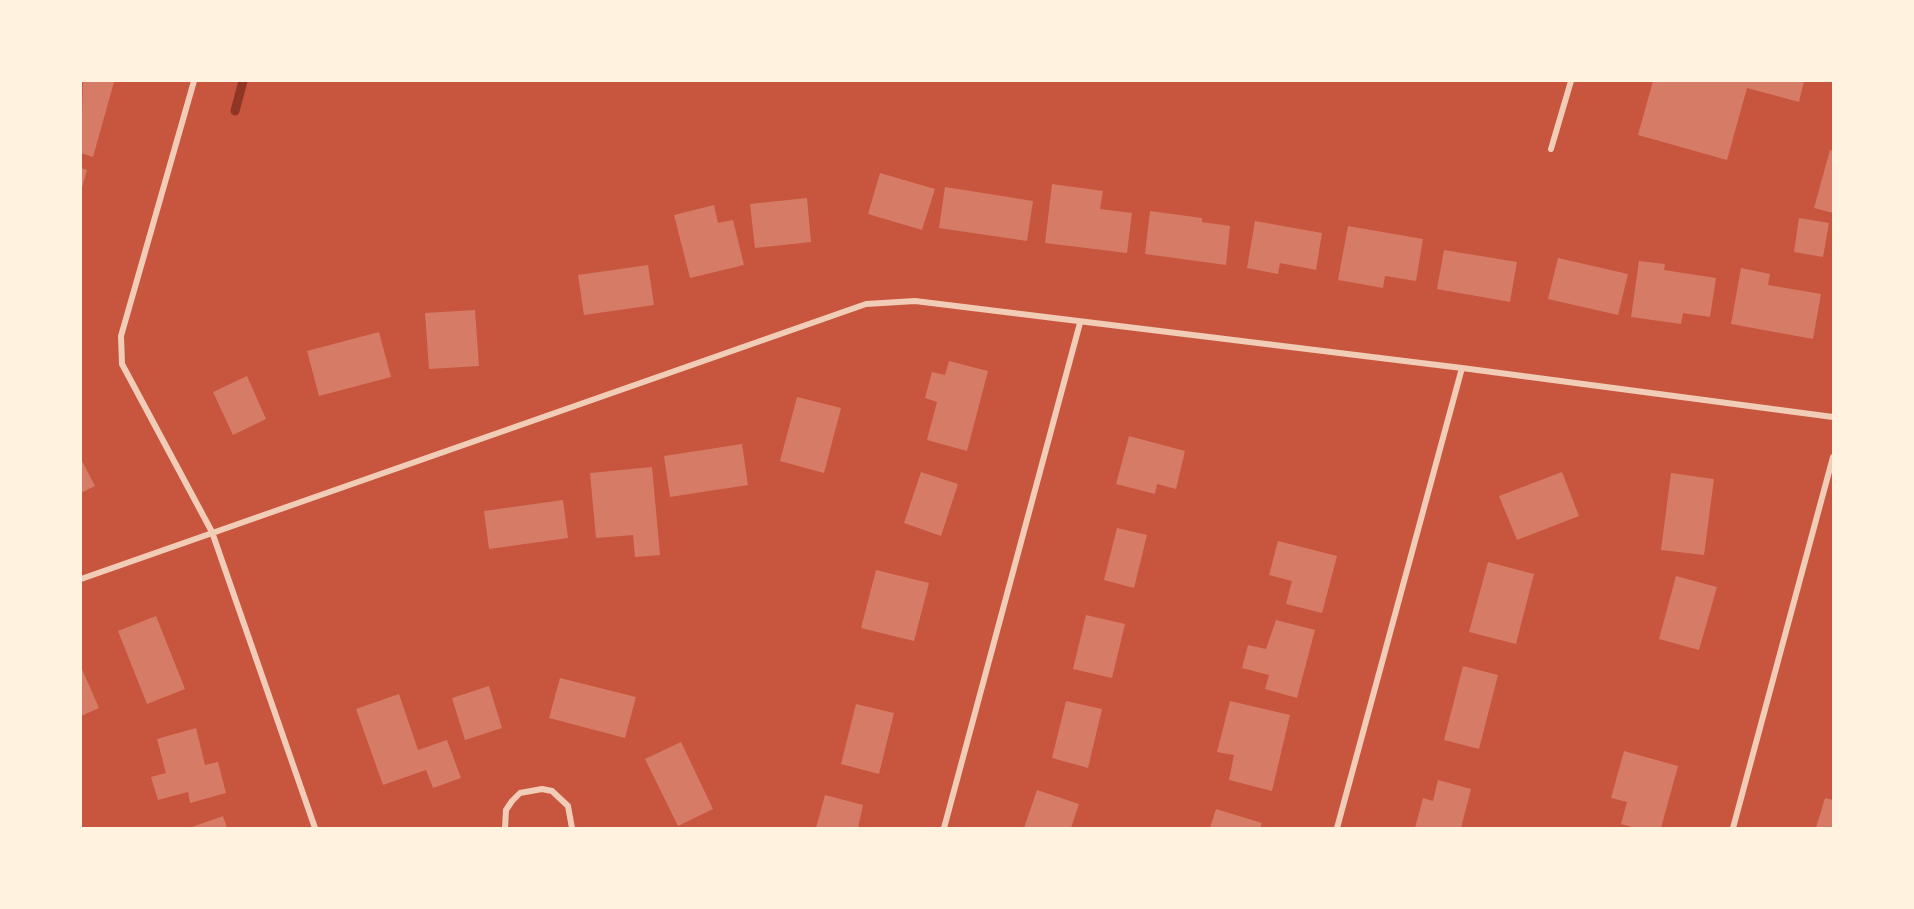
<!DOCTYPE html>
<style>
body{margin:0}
#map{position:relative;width:1914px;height:909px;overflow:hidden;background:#c8553d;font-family:"Fira Sans Condensed",sans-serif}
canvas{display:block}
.frame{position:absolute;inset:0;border:82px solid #fff3e0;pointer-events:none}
</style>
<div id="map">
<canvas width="1914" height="909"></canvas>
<div class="frame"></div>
</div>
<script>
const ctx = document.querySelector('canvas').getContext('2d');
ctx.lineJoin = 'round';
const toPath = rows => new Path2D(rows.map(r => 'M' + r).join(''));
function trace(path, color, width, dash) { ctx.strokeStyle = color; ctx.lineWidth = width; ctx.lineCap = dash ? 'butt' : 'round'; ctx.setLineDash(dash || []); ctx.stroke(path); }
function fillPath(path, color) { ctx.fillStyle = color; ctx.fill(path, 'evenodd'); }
trace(toPath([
 [235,111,243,81]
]), '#8f3625', 9);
fillPath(toPath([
 [83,81,114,82,93,157,81,153],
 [1653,81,1804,81,1799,102,1747,88,1727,160,1638,135],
 [1830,150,1833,151,1833,213,1814,208],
 [81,168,87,170,82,188,81,188],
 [880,173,935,189,922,230,868,214],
 [1052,184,1103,191,1100,209,1132,213,1127,253,1045,243],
 [945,187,1033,201,1027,241,939,228],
 [807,198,811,242,755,248,750,204],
 [714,205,718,223,733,220,744,265,690,278,674,215],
 [1150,211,1202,218,1202,222,1230,226,1226,265,1145,254],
 [1799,218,1829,223,1823,257,1794,252],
 [1255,221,1322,233,1316,270,1280,263,1278,274,1247,268],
 [1348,226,1423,239,1416,281,1385,276,1383,288,1338,280],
 [1444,250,1517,262,1510,302,1437,289],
 [1558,258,1628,274,1618,315,1548,299],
 [1639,261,1665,264,1664,270,1716,278,1710,317,1683,313,1681,324,1631,317],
 [648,265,654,305,584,315,578,275],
 [1741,268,1770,274,1768,285,1821,294,1813,339,1731,324],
 [475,310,479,366,429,369,425,313],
 [379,332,391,377,319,396,307,351],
 [949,361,988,371,967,451,927,440,937,402,925,398,932,372,945,375],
 [247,376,266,419,233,435,213,392],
 [797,397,841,408,824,473,780,461],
 [1129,436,1185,451,1176,489,1157,484,1155,494,1116,484],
 [742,444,748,485,670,497,664,456],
 [81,459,95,486,81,493],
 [652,467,660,555,635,557,633,535,596,538,590,473],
 [921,472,958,484,941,536,904,523],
 [1562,472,1579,516,1517,540,1499,496],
 [1671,473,1714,479,1704,555,1661,550],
 [563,500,568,538,489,549,484,511],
 [1117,528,1147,535,1134,588,1104,580],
 [1278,541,1337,556,1322,613,1286,604,1292,581,1269,575],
 [1488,562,1534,574,1516,644,1469,632],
 [876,570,929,583,914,641,861,628],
 [1676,576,1717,587,1699,650,1659,639],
 [1086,615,1125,624,1112,678,1073,669],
 [156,616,185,689,147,704,118,631],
 [1276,620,1315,630,1297,698,1265,689,1269,675,1242,668,1248,645,1266,649],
 [1463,666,1498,675,1479,749,1444,740],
 [81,667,99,708,81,716],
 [560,678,636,697,625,738,549,718],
 [489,686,502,728,465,740,452,698],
 [399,694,418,750,447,740,461,778,433,788,426,770,383,785,356,709],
 [1066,701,1102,709,1088,768,1052,758],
 [1230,701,1290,715,1272,791,1229,780,1234,755,1217,752],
 [856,704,894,713,879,774,841,764],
 [196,728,205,765,218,762,226,793,190,803,188,792,158,800,151,777,166,773,157,739],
 [681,742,713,809,678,826,645,759],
 [1624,751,1678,766,1661,828,1636,828,1621,824,1627,802,1611,798],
 [1438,780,1471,789,1461,828,1415,828,1423,798,1433,801],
 [1037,790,1079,804,1071,828,1024,828],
 [825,795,863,805,858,828,816,828],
 [1825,798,1833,800,1833,828,1816,828],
 [1216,809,1262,823,1260,828,1210,828],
 [223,816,227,828,189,828]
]), '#d67c66');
trace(toPath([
 [194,81,121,336,122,364,212,532,315,828],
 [1551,149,1571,81],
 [81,579,866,304,915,301,1462,368,1833,417],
 [505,828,506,810,512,801,520,793,542,789,552,791,568,806,572,828],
 [944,828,1080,323],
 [1337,828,1462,368],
 [1733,828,1833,457]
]), '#f1ccb7', 6);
</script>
